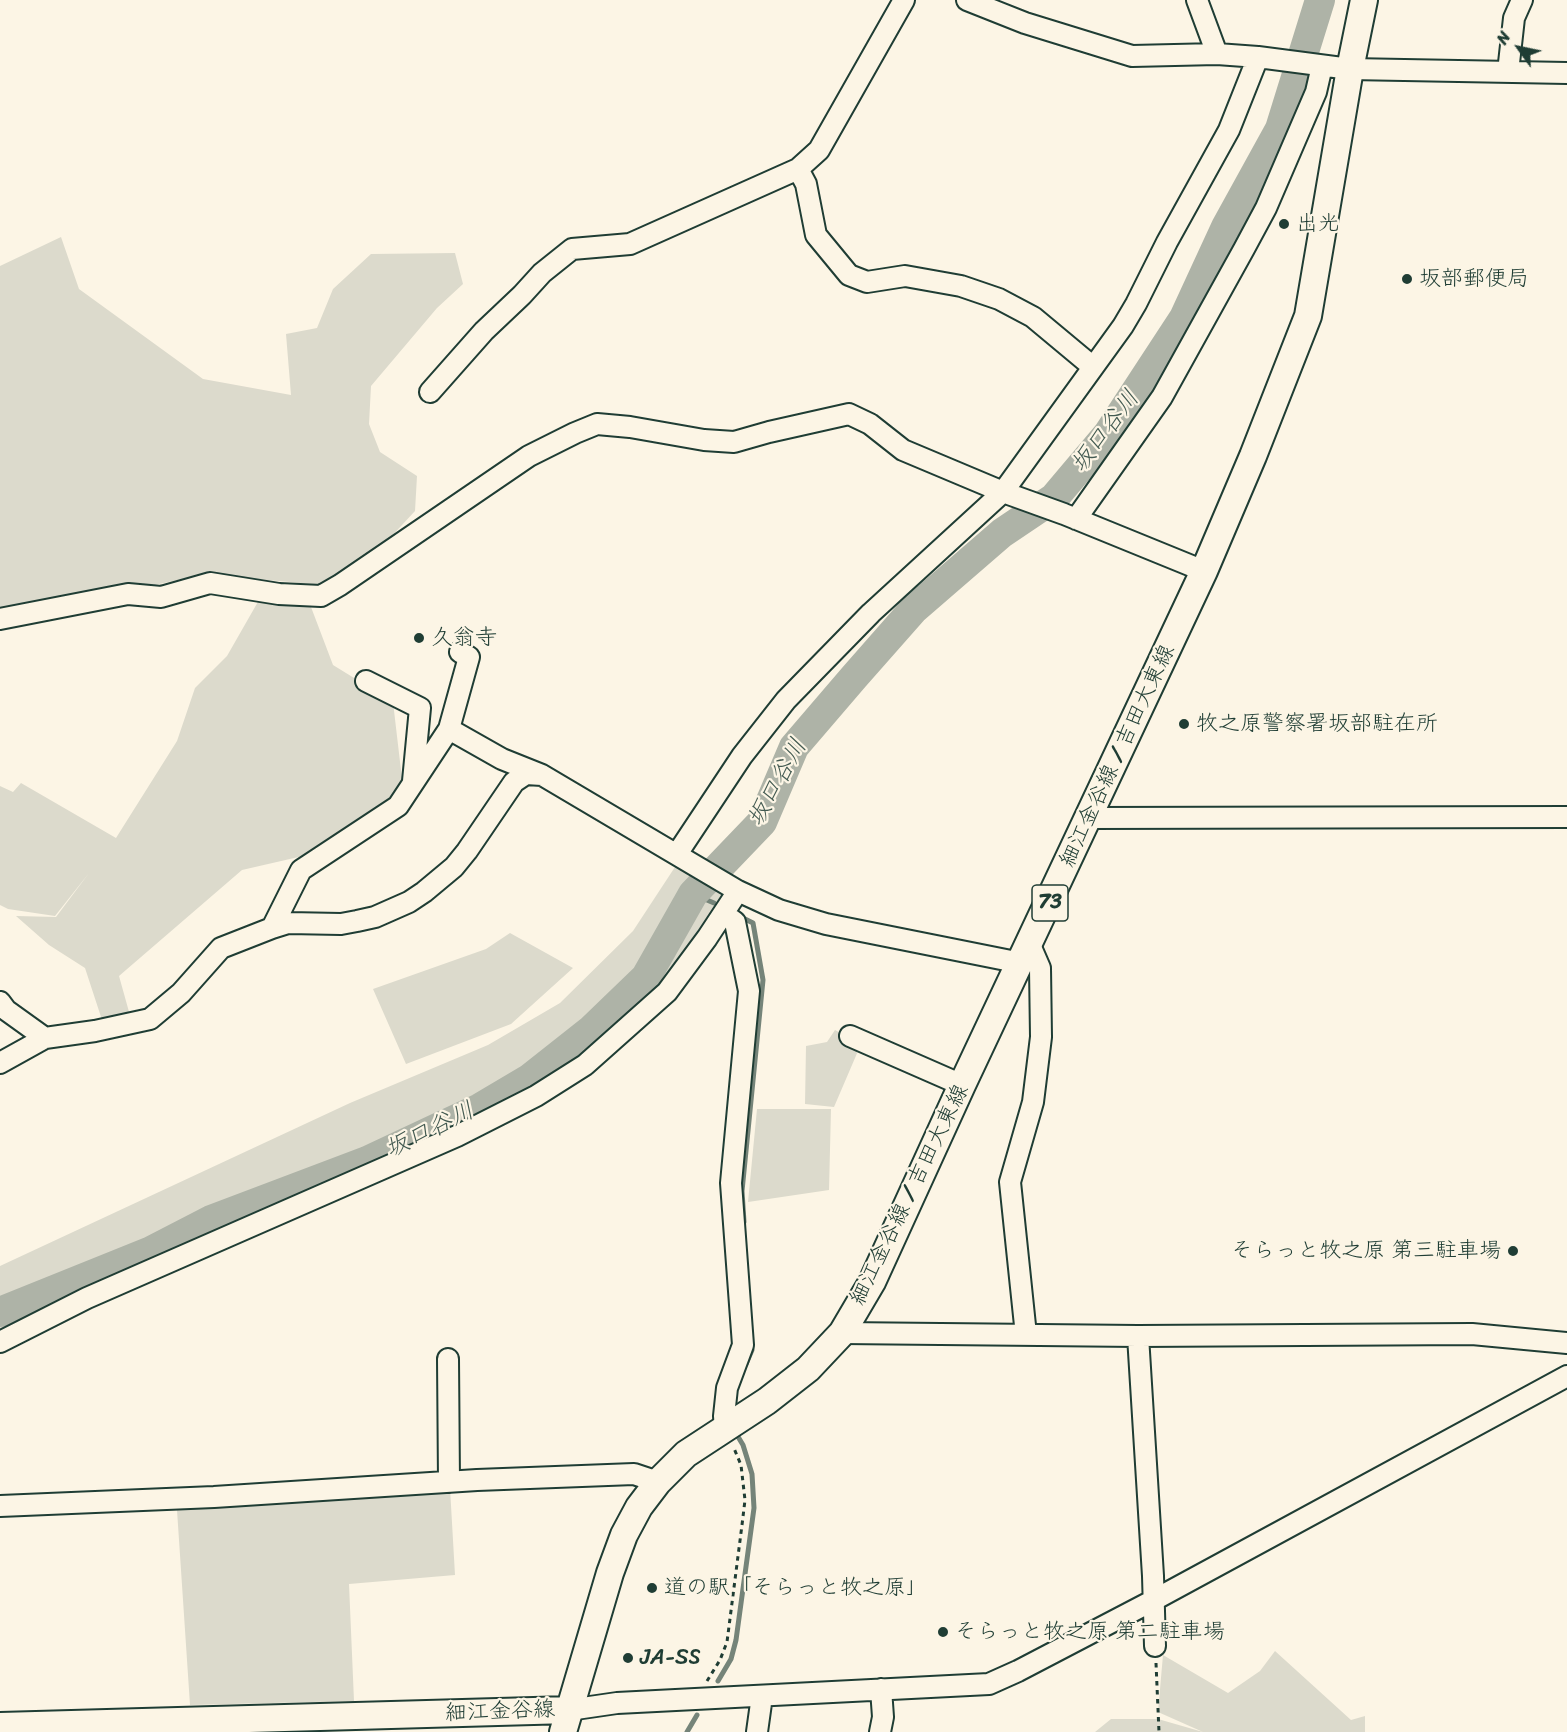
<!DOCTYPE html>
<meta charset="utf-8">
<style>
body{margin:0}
#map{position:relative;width:1567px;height:1732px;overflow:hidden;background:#fcf5e5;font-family:Sriracha,sans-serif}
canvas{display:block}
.north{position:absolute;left:1489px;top:18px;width:60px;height:60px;-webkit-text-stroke:4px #fcf5e5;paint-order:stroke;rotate:303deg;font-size:16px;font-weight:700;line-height:24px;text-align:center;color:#1f3d34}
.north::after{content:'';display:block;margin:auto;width:21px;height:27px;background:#1f3d34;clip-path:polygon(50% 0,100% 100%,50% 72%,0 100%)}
</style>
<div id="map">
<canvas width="1567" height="1732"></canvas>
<div class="north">N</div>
</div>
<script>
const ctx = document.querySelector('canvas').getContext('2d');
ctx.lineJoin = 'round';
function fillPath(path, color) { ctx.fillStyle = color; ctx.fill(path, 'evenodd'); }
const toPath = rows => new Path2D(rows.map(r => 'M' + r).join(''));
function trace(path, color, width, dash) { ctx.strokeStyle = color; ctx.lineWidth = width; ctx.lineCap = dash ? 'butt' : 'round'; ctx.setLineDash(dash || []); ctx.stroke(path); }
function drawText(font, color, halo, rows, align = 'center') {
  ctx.font = font + ' Sriracha,"Klee One",sans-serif'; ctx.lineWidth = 4.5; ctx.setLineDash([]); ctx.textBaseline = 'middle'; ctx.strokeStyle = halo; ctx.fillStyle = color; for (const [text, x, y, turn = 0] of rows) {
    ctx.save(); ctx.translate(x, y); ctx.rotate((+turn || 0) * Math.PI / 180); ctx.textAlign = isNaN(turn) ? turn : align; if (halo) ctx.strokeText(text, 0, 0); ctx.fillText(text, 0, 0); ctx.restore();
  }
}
fillPath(toPath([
 [61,237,79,289,203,379,291,395,286,334,317,328,333,289,371,254,455,253,463,284,437,308,371,386,369,424,380,452,417,476,415,511,389,539,324,585,267,580,210,573,141,588,68,595,0,610,0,266],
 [259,600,311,607,333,665,393,702,404,796,316,853,242,870,119,976,131,1019,103,1023,85,968,49,945,16,916,56,917,89,873,55,916,8,909,0,905,0,786,13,792,21,783,116,838,177,741,195,688,227,656],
 [675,867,733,898,606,1054,489,1120,0,1334,0,1266,350,1103,488,1045,560,1003,633,931],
 [510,933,573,968,511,1024,406,1064,373,989,486,949],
 [835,1030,861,1044,834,1107,805,1104,806,1046,827,1042],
 [757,1109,831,1109,829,1190,748,1202],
 [450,1488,455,1575,349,1584,354,1701,190,1705,177,1510],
 [1275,1651,1351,1720,1365,1716,1365,1732,1095,1732,1111,1719,1158,1719,1203,1732,1158,1712,1163,1655,1228,1693,1260,1671]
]), '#dcdacc');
trace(toPath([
 [693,894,714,903],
 [739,916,753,923,763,980,742,1191,744,1222],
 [746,1364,752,1350,751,1345],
 [718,1681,731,1659,736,1640,754,1508,752,1474,743,1445,737,1435],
 [687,1732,697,1715]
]), '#758479', 5);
trace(toPath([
 [0,1312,149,1252,211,1220,367,1161,480,1108,529,1079,591,1030,646,977,693,894,762,822,794,747,854,677,913,610,1002,533,1054,498,1108,434,1184,318,1226,227,1280,129,1320,0]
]), '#aeb3a7', 30);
const minor = toPath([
 [967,0,1025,23,1132,56,1217,54,1258,57,1350,69,1567,73],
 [1197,0,1217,54],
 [1508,72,1514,18,1522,0],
 [798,169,806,184,816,235,849,275,867,282,905,276,961,286,999,299,1033,317,1093,367],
 [430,392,484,331,522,295,542,273,572,249,630,244,798,169,819,150,904,0],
 [1076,519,1162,397,1244,249,1266,208,1316,92,1322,66],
 [0,619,128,594,161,597,210,583,279,594,321,596,340,585,529,456,575,433,597,424,630,427,704,440,734,442,769,432,849,414,870,424,903,450,1003,492,1064,514,1204,571],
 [366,681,420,708,413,781],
 [449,729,469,657,460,652],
 [1089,818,1567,817],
 [677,854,742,756,786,700,871,613,1003,492,1123,326,1136,304,1167,242,1229,130,1258,57],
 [724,914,735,922,749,991,731,1183,743,1345,727,1388,724,1416,725,1429],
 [272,928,288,923,341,924,357,921,375,917,409,902,424,892,454,867,467,851,514,782,526,774,542,775],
 [0,1002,6,1010,45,1038],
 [850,1036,962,1085],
 [0,1063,45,1038,95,1031,150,1019,181,993,221,948,272,928,301,870,398,806,449,729,502,759,542,775,738,891,779,910,826,924,1021,963],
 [842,1333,1138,1336,1472,1334,1567,1343],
 [1026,1335,1010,1182,1033,1102,1041,1037,1040,968,1030,945],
 [1138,1336,1153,1576,1155,1646],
 [0,1342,87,1298,457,1136,536,1096,585,1065,667,992,707,938,738,891],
 [448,1359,449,1482],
 [0,1506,214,1497,477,1480,634,1474,658,1482],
 [569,1710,617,1703,989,1684,1018,1671,1154,1600,1567,1376],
 [757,1732,762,1696],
 [880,1732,883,1717,881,1689]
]);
const major = toPath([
 [0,1726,569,1710],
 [563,1732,610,1573,624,1535,639,1507,658,1482,686,1454,767,1401,808,1369,842,1333,872,1282,962,1085,1204,571,1253,456,1308,316,1350,69,1364,0]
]);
trace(minor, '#1f3d34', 24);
trace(major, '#1f3d34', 30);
trace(toPath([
 [1156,1663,1159,1732],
 [707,1681,720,1660,727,1642,742,1525,745,1500,741,1465,733,1446]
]), '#1f3d34', 3, [4.5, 4.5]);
trace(minor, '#fcf5e5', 20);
trace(major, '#fcf5e5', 26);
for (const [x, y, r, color] of [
 [1284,224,6,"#1f3d34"],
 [1407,279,6,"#1f3d34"],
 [419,638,6,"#1f3d34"],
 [1184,724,6,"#1f3d34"],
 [1513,1251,6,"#1f3d34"],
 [652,1588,6,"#1f3d34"],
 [943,1632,6,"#1f3d34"],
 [628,1658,6,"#1f3d34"]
]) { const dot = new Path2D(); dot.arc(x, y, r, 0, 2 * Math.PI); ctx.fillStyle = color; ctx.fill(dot); trace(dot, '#fcf5e5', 2); }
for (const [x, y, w] of [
 [1050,903,36]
]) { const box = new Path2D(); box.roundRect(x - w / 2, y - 18, w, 36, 4.5); ctx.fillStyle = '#fcf5e5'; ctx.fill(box); trace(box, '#1f3d34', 1.5); }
drawText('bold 21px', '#1f3d34', null, [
 ["73",1050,903]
]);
drawText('22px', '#1f3d34', '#fcf5e5', [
 ["出光",1296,224],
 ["坂部郵便局",1419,279],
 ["久翁寺",431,638],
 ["牧之原警察署坂部駐在所",1196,724],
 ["そらっと牧之原 第三駐車場",1501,1251,"right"],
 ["道の駅「そらっと牧之原」",664,1588],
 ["そらっと牧之原 第二駐車場",955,1632],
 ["JA-SS",640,1658]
], 'left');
drawText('22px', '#1f3d34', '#fcf5e5', [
 ["細江金谷線 / 吉田大東線",1118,756,-65],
 ["細江金谷線 / 吉田大東線",910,1195,-64],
 ["細江金谷線",500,1712,-2]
]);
drawText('italic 24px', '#435a51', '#fcf5e5', [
 ["坂口谷川",1106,432,-53],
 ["坂口谷川",778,783,-61],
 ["坂口谷川",430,1131,-26]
]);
</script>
